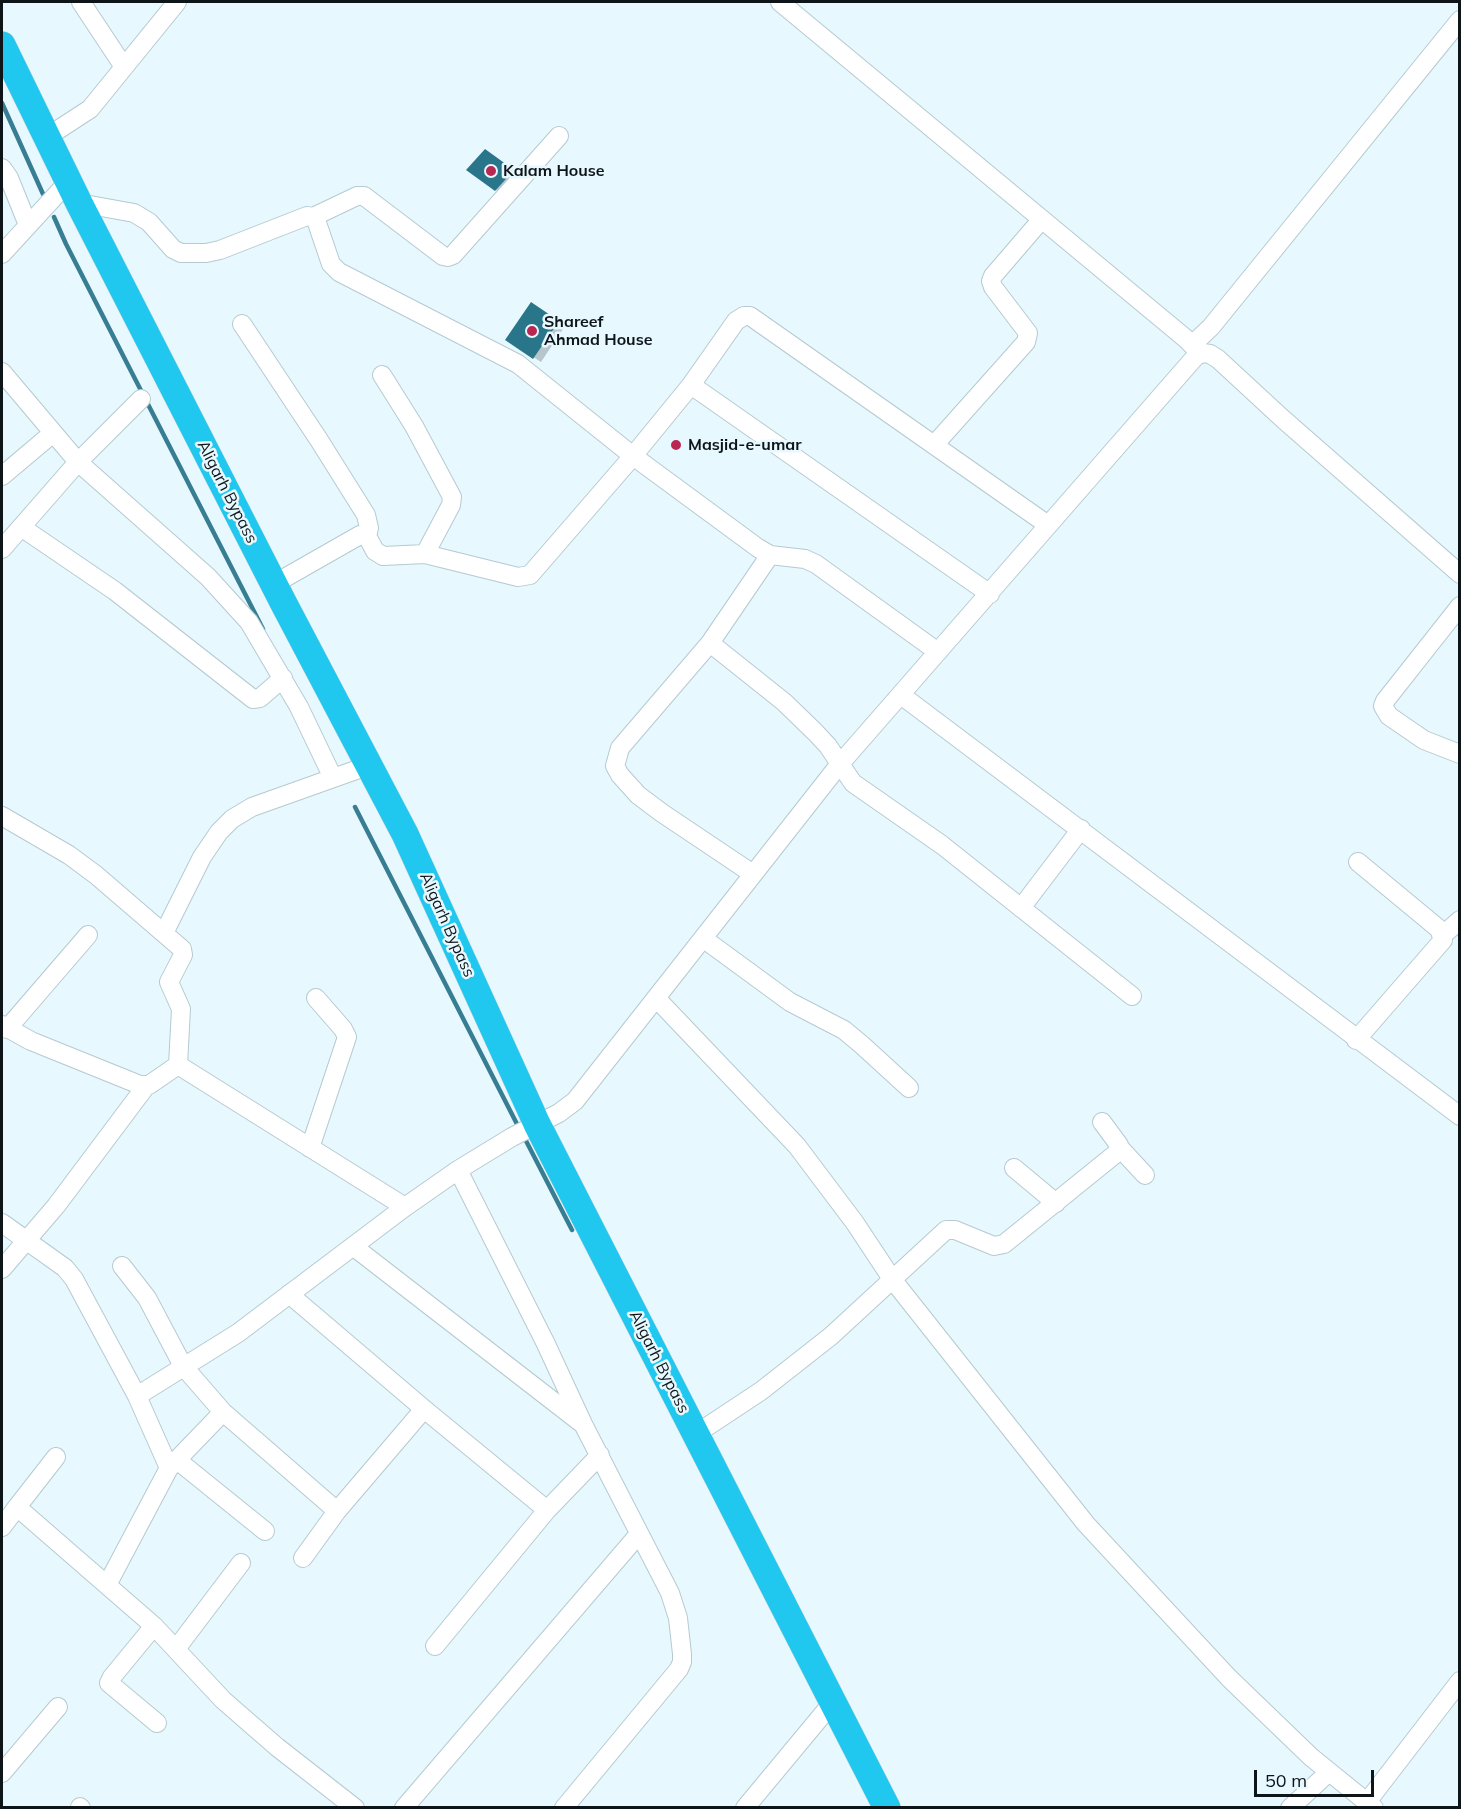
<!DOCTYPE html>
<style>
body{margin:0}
#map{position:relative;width:1461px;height:1809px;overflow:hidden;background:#e7f8fe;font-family:Mulish,sans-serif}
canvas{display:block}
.frame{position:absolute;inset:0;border:3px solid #0e1518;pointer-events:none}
.scale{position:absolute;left:1254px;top:1770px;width:120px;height:27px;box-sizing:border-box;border:3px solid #0e1518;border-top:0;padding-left:8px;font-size:18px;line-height:21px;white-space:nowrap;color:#0e1518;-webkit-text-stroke:4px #e7f8fe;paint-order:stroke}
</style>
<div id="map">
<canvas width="1461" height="1809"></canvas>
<div class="frame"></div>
<div class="scale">50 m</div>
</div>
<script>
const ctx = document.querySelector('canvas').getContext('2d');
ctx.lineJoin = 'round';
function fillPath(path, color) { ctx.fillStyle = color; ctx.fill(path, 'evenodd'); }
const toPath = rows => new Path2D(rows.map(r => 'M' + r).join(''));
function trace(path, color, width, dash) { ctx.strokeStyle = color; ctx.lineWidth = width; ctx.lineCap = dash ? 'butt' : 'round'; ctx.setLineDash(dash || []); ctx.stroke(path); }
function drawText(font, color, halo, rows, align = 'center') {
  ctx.font = font + ' Mulish,sans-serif'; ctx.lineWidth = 5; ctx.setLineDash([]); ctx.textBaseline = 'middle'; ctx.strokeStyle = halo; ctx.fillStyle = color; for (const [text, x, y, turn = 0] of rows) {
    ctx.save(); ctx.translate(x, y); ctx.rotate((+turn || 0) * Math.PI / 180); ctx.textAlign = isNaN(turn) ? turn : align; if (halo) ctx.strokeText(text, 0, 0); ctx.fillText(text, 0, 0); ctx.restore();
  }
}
fillPath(toPath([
 [493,155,520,175,503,194,496,190],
 [539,308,565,326,541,362,507,340]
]), '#0003');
trace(toPath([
 [2,103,43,194],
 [54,217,66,244,263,629],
 [355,807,519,1128],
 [523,1135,572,1230]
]), '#377e93', 4.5);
fillPath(toPath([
 [485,149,514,170,495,191,466,170],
 [531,302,559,321,533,359,505,340]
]), '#29768b');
const minor = toPath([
 [81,2,124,67],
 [780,2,1185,338,1201,354],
 [47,137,90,109,177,2],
 [2,168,9,178,28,225],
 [79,203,134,213,149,222,173,249,181,253,206,253,220,250,307,216,313,217,316,220,331,264,339,272,518,364,633,456,758,548,770,555,805,559,816,564,938,652],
 [313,217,357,196,364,196,443,256,448,257,453,255,559,136],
 [2,254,68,182],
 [242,324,319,440,366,515,369,528,367,536],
 [1192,345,1211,327,1460,20],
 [2,372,78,462,208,577,249,622,299,707,333,778],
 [382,375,414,426,452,497,451,505,425,554],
 [691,385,990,594],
 [935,444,1026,342,1028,333,993,287,991,281,993,276,1042,219],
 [2,476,53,433],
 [21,527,115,591,253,699,260,698,283,678],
 [2,549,78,462,141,399],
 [274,584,360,535,367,536,375,551,383,556,425,554,518,577,530,575,633,456,691,385,736,321,744,316,750,316,1048,525],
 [1460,606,1385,701,1383,706,1389,716,1424,740,1460,754],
 [710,643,784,702,816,733,828,746,853,783,942,845,1132,996],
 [901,695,1460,1116],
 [2,816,69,855,96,875,182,949,183,955,169,982,181,1009,178,1065],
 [753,874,662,813,638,795,620,775,615,766,620,748,710,643,770,555],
 [1021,908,1081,829],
 [164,933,202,857,219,832,232,819,252,807,370,765],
 [1443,935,1460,920],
 [704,939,790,1002,844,1030,862,1045,909,1088],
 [656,998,797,1146,855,1223,892,1279,1086,1524,1229,1678,1311,1757,1374,1808],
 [2,1025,31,1041,140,1085,149,1085,178,1065,405,1207],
 [7,1029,88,935],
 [1356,1040,1443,940,1439,929,1358,862],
 [310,1148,347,1037,343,1029,316,998],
 [1120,1148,1145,1175],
 [1014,1168,1056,1203],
 [458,1170,545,1342,583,1424,670,1593,678,1618,682,1654,682,1662,679,1669,564,1808],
 [2,1223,65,1268,74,1279,137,1396,169,1468,107,1585],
 [354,1247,580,1422],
 [122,1266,147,1298,183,1366,223,1412,337,1511],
 [2,1269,56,1206,146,1086],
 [289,1294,424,1409,547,1510],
 [137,1396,238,1333,405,1207,458,1170,512,1137,559,1113,575,1101,839,765,1196,356,1203,353,1210,354,1218,359,1283,419,1460,574],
 [696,1434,761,1391,831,1336,946,1230,955,1230,994,1246,1004,1244,1119,1151,1119,1145,1102,1122],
 [177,1460,265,1531],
 [170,1467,223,1412],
 [17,1507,56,1457],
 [2,1527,17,1507,154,1626,223,1700,277,1747,355,1808],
 [303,1558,337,1511,424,1409],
 [154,1626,112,1677,109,1683,157,1723],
 [435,1646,547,1510,600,1455],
 [176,1649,241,1563],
 [2,1773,58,1707],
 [1367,1802,1460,1681],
 [80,1807,81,1808],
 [404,1808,639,1534],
 [745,1808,833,1702],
 [1290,1808,1328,1773]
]);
const highway = toPath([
 [2,45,79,203,284,604,405,834,537,1124,887,1808]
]);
trace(minor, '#b5cad1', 20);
trace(highway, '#d4d5d5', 28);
trace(minor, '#fff', 18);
trace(highway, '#20c8f0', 27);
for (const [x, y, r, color] of [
 [491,171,6,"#b82851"],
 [532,331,6,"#b82851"],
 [676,445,6,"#b82851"]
]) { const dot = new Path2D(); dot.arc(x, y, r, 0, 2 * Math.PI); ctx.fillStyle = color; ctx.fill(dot); trace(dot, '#e7f8fe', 2); }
drawText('bold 16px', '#0e1518', '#e7f8fe', [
 ["Kalam House",503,171],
 ["Shareef",544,322],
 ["Ahmad House",544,340],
 ["Masjid-e-umar",688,445]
], 'left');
drawText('16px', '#0e1518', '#e7f8fe', [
 ["Aligarh Bypass",227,492,63],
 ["Aligarh Bypass",447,925,66],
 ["Aligarh Bypass",659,1362,63]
]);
</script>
